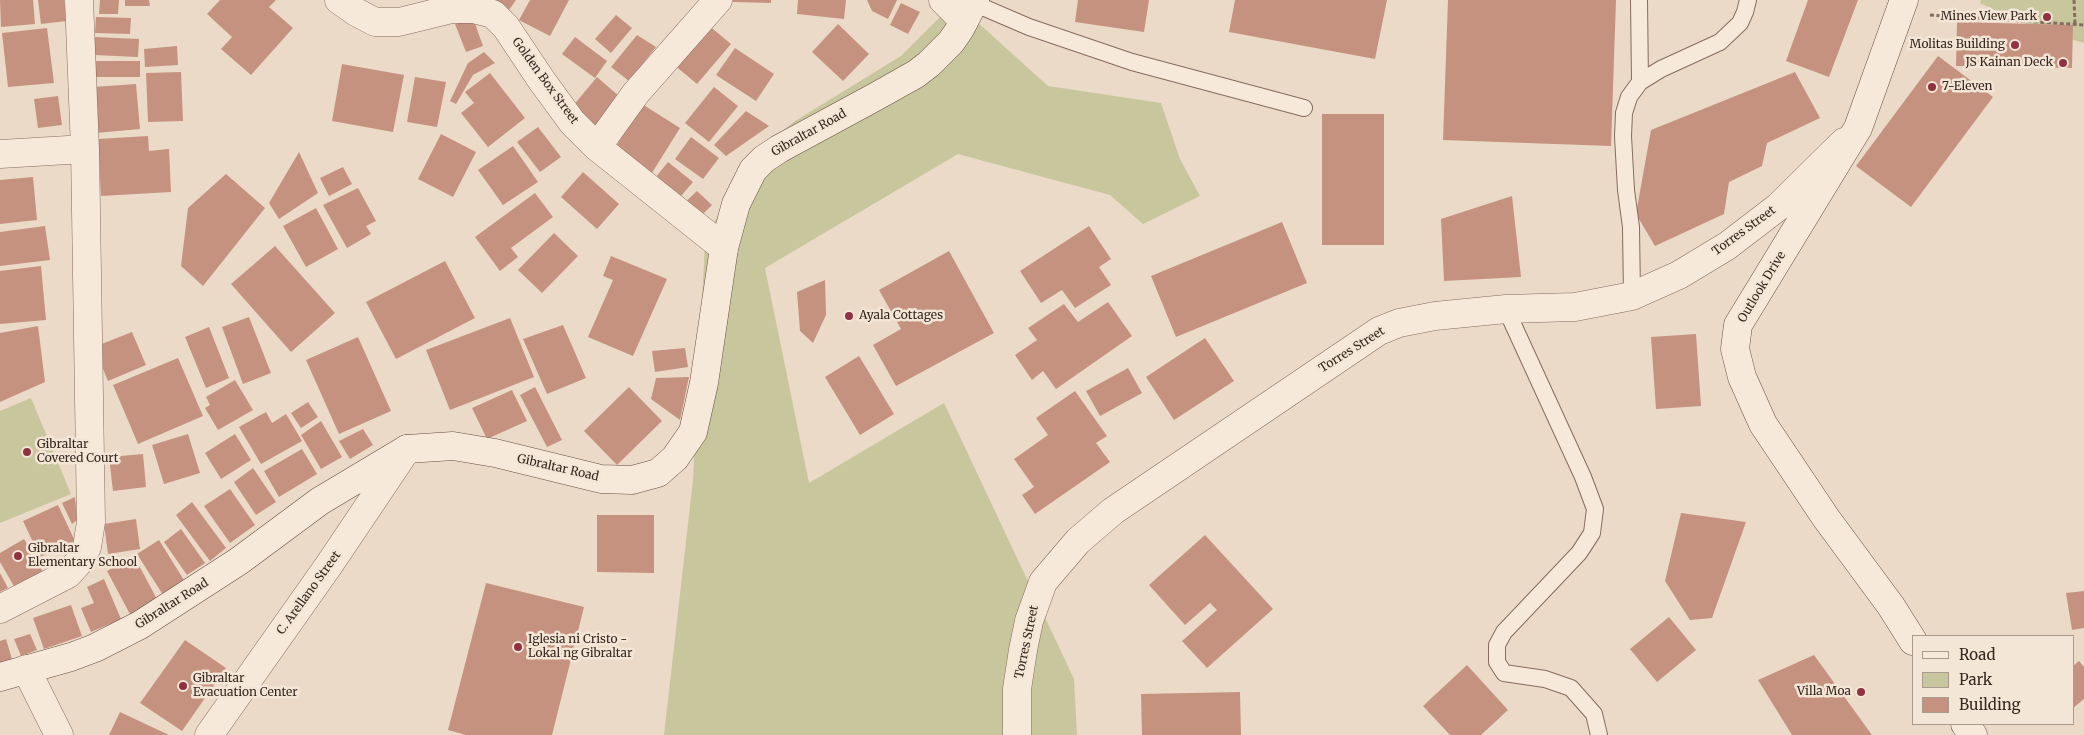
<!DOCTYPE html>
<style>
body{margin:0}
#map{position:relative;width:2084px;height:735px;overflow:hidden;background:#ebdac7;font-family:Merriweather,serif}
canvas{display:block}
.legend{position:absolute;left:1912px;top:635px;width:162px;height:90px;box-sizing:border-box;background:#f3e6d6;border:1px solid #a89a8d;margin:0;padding:6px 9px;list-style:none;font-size:15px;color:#372720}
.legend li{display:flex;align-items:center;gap:10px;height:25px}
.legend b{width:25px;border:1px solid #a89a8d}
</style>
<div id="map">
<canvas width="2084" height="735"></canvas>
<ul class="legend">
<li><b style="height:6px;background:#f6e9da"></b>Road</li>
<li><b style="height:14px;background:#c8c69c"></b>Park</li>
<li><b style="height:14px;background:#c69280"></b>Building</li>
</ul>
</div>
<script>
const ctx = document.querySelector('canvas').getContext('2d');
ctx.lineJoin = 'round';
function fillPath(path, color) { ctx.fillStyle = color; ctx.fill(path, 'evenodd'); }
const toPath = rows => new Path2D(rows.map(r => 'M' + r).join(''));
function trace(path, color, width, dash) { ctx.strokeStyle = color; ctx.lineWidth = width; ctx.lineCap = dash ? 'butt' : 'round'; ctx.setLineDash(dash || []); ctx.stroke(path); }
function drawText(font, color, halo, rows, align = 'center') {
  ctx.font = font + ' Merriweather,serif'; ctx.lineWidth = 5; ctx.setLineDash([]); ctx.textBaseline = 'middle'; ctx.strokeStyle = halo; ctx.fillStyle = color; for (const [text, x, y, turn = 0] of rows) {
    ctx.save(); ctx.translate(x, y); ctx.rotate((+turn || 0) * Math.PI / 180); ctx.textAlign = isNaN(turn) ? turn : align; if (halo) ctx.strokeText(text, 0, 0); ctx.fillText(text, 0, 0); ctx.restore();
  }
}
fillPath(toPath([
 [1981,0,2084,0,2084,43,2039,30,1980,3],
 [955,2,1048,86,1161,103,1180,159,1200,196,1143,224,1110,195,958,154,765,268,809,483,944,403,1074,679,1077,735,664,735,693,480,705,242,743,163,795,121,901,56],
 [31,398,71,494,0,523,0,411]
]), '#c8c69c');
fillPath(toPath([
 [0,0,33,0,35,24,1,27],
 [38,0,64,0,67,21,41,24],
 [100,0,119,0,118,14,99,14],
 [125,0,149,0,150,6,125,6],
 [220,0,276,0,269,7,293,28,251,75,221,49,232,37,207,14],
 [493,0,516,0,509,10],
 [530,0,569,0,550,36,519,20],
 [733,0,771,0,771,3,733,2],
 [798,0,846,0,844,19,797,14],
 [867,0,897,0,888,19,872,11],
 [1078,0,1149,0,1144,32,1075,22],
 [1235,0,1387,0,1375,59,1229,32],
 [1448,0,1616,0,1611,146,1443,140],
 [1808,0,1858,0,1829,77,1786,61],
 [901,3,920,12,908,34,890,25],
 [616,15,632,28,611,53,595,39],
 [96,17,131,18,130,34,95,33],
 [473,18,483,46,466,52,455,24],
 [1957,22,2073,25,2072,68,1956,66],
 [707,24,731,44,697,84,673,64],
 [838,24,869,54,843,81,812,52],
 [47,28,54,83,8,87,2,33],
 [637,35,656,47,629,81,611,67],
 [95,37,139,39,138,57,94,55],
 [575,37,607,61,595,78,562,54],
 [177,46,178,65,145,67,144,49],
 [735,48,774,74,756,101,716,75],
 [484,52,495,63,473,75,456,104,450,101,468,63],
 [1938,56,1993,97,1911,207,1856,166],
 [95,61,140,61,140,77,95,77],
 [342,64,404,75,393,132,332,121],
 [181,72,183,121,148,122,146,73],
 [1795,72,1820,118,1767,143,1762,166,1729,182,1724,214,1655,246,1636,214,1651,130],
 [490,73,525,118,488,147,461,113,474,103,465,92],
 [415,77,446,82,437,127,407,122],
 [597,77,627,103,602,132,572,107],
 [136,84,140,129,96,133,93,87],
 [714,87,738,106,709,142,685,123],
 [58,96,62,125,38,128,34,99],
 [642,104,680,128,650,176,612,153],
 [746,111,769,126,726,156,714,145],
 [1322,114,1384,114,1384,245,1322,245],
 [538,127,561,157,540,172,517,142],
 [441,134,476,152,453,197,418,179],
 [148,136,149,151,169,149,171,192,101,196,98,139],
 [691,137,719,158,703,179,675,159],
 [513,146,538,182,503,205,478,170],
 [299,152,318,193,279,219,269,203],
 [668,162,693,182,675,203,651,183],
 [343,167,352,184,329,196,320,178],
 [583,172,619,204,597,229,561,197],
 [226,174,265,208,203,286,181,266,188,208],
 [33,177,37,220,0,224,0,180],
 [358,188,376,221,366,226,371,234,347,248,323,205],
 [697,191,712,205,696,221,681,206],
 [535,193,553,217,511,248,518,257,500,271,475,237],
 [1512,196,1521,277,1444,281,1441,219],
 [316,208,338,249,306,267,283,226],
 [1282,222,1307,283,1176,337,1151,276],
 [45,226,50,260,0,266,0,232],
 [1089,226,1111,259,1099,267,1111,285,1075,308,1062,290,1041,303,1020,271],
 [554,233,578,256,542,293,518,270],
 [275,246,335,313,291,352,231,284],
 [949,251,994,333,896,386,873,345,901,329,879,290],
 [611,256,667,279,633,356,588,337,613,280,603,276],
 [445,261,475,318,396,359,366,302],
 [41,266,46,320,0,324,0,271],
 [825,280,826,315,813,343,800,331,797,292],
 [1108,302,1132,336,1056,389,1043,371,1032,380,1015,355,1037,340,1028,328,1064,304,1078,322],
 [249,317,271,373,243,384,222,327],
 [510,318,534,377,450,410,426,350],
 [563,325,586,378,547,394,523,339],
 [38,326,45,382,0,402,0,333],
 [209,327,229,378,206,388,185,337],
 [132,332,146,365,108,381,94,347],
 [1696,334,1701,406,1656,409,1651,337],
 [358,337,391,411,339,434,306,360],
 [1205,338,1234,381,1174,420,1146,377],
 [685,348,688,367,655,372,652,351],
 [859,356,894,414,860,435,825,377],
 [178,358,203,416,138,444,113,385],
 [1128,368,1142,393,1100,416,1086,391],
 [689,377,680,420,651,399,656,378],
 [235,380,253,410,218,430,205,408,210,405,206,397],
 [535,387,562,440,547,447,520,395],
 [629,387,662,421,617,465,584,431],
 [512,390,527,421,487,439,472,408],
 [1075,391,1107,436,1096,443,1110,462,1035,514,1022,495,1034,487,1014,459,1048,435,1036,418],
 [308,402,318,417,301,428,291,413],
 [266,412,272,423,286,414,302,441,261,464,239,427],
 [321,421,342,457,321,469,301,435],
 [363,429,373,445,350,459,339,441],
 [188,434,200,473,164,484,152,445],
 [235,434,251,460,221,479,205,453],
 [302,449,317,474,279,497,264,471],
 [143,454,146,487,113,491,109,457],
 [253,468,276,502,256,515,234,482],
 [230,489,255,525,230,543,204,506],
 [75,497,77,520,72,524,62,503],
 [192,502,226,548,210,561,176,515],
 [58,505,75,541,40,557,23,521],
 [1681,513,1746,522,1712,618,1690,620,1665,581],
 [597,515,654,515,654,573,597,572],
 [136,519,140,549,108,554,104,524],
 [181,529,205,563,187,575,164,542],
 [1205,535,1273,609,1207,668,1182,641,1217,610,1210,603,1185,625,1149,585],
 [24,539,43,572,15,588,0,562,0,553],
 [159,540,187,585,165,598,137,554],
 [134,556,159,603,132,618,107,571],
 [0,573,8,588,0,592],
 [104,579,121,619,91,632,81,608,94,603,87,587],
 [486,583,584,607,552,735,466,735,448,730],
 [2084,591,2084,628,2072,630,2066,593],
 [71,605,82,636,44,649,33,618],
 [1669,617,1696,650,1657,682,1630,649],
 [30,634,37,650,21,656,14,639],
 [6,639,12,659,0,663,0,641],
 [185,640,226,668,182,731,140,703],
 [1814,655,1872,735,1792,735,1758,680],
 [2079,661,2084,667,2084,699,2073,708,2073,666],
 [1467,665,1508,710,1481,735,1450,735,1423,706],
 [1240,692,1241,735,1142,735,1141,694],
 [120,712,169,735,109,735]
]), '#c69280');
const lane = toPath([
 [1639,0,1640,82],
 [973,3,1029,27,1132,62,1304,108],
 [1632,296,1631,227,1626,190,1623,136,1624,113,1629,97,1640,82,1661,69,1720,42,1740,23,1745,12,1748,0],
 [1506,309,1583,477,1595,509,1592,533,1579,553,1504,632,1497,645,1497,662,1504,673,1545,679,1571,688,1594,714,1599,735]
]);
const street = toPath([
 [339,0,356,12,375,22,399,22,452,9,473,9,493,14,506,27,542,81,572,122,597,147,724,248],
 [943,0,964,21],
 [597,147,636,93,718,0],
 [0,154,85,149],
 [0,609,68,574,78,563,87,547,91,522,85,149,79,0],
 [26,669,59,735],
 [209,735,329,565,407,449],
 [1017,735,1017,689,1023,650,1029,621,1043,582,1078,541,1113,511,1379,331,1399,323,1435,316,1506,309,1575,307,1632,296,1679,275,1727,246,1778,207,1844,142]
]);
const secondary = toPath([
 [1904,0,1858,128,1738,325,1735,349,1742,377,1763,424,1826,518,1891,606,1913,641],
 [0,677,71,657,95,648,140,625,239,561,320,501,407,449,453,446,495,453,601,479,632,480,658,473,675,458,693,432,704,383,724,248,736,204,753,170,764,159,779,149,875,97,916,74,929,64,951,42,960,29,975,0],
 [1965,724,1973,735]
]);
trace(lane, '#856c5e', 18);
trace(street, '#856c5e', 29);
trace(secondary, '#674e41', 29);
trace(toPath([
 [2074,0,2075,23],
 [1930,15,2084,25]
]), '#856c5e', 3, [4, 2.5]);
trace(lane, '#f6e9da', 16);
trace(street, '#f6e9da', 28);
trace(secondary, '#f6e9da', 28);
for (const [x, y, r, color] of [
 [2047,17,5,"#903242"],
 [2015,45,5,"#903242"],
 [2063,63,5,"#903242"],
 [1932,87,5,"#903242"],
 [849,316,5,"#903242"],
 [27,452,5,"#903242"],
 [18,556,5,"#903242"],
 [518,647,5,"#903242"],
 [183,686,5,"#903242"],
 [1861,692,5,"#903242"]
]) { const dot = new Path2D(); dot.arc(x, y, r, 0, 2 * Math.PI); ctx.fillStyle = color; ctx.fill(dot); trace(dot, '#f3e6d6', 2); }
drawText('12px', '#372720', '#f3e6d6', [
 ["Mines View Park",2037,17,"right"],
 ["Molitas Building",2005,45,"right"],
 ["JS Kainan Deck",2053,63,"right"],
 ["7-Eleven",1942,87],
 ["Ayala Cottages",859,316],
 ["Gibraltar",37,445],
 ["Covered Court",37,459],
 ["Gibraltar",28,549],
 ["Elementary School",28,563],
 ["Iglesia ni Cristo -",528,640],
 ["Lokal ng Gibraltar",528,654],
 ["Gibraltar",193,679],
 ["Evacuation Center",193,693],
 ["Villa Moa",1851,692,"right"]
], 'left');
drawText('12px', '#372720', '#f3e6d6', [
 ["Golden Box Street",545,81,54],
 ["Gibraltar Road",809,133,-29],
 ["Torres Street",1744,231,-36],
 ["Outlook Drive",1762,287,-59],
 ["Torres Street",1352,350,-32],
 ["Gibraltar Road",558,468,13],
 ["C. Arellano Street",309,593,-54],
 ["Gibraltar Road",172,604,-32],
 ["Torres Street",1027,642,-78]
]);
</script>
